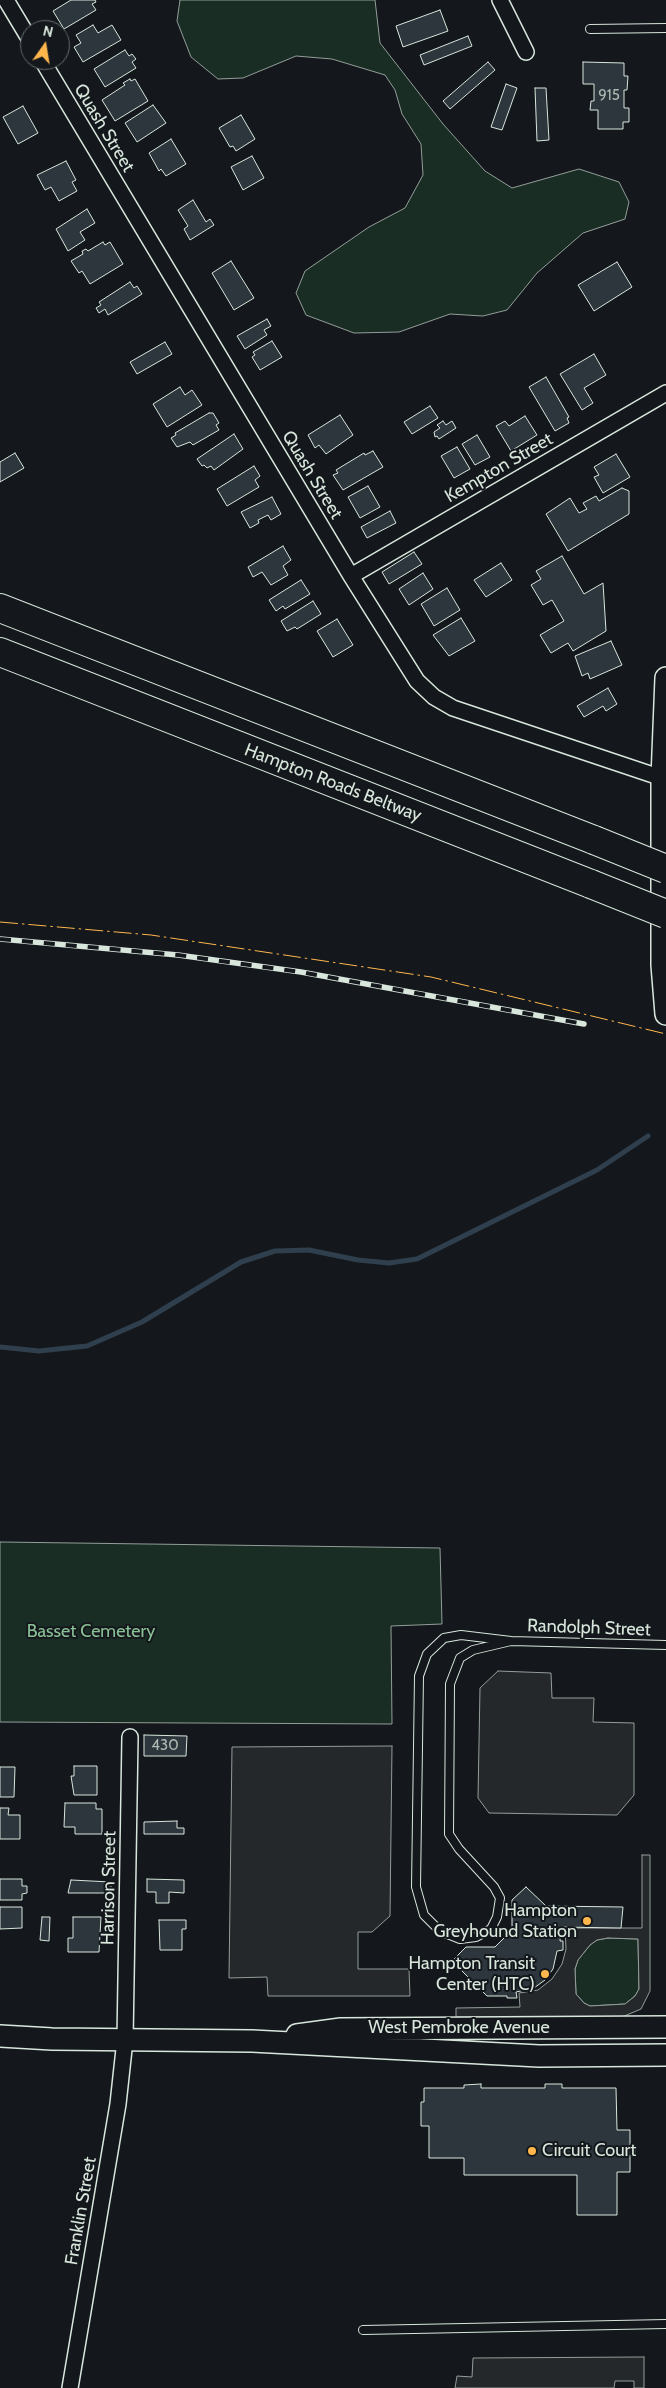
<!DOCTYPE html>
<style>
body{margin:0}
#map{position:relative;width:666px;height:2388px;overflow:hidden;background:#14181c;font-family:Cabin,sans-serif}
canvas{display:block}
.north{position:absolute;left:20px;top:20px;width:50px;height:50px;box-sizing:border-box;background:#14181c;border:1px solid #626a69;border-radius:50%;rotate:13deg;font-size:14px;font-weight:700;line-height:20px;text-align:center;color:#d8e6dc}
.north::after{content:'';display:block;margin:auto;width:18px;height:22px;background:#ffb74d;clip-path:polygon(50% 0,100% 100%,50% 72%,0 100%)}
</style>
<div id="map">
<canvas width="666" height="2388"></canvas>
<div class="north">N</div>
</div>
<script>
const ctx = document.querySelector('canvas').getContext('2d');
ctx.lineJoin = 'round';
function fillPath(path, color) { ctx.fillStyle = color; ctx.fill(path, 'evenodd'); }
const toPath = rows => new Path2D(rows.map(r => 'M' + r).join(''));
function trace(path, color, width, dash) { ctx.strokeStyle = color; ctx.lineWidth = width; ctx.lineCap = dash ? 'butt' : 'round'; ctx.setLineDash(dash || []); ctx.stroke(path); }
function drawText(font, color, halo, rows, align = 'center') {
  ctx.font = font + ' Cabin,sans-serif'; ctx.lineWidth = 4; ctx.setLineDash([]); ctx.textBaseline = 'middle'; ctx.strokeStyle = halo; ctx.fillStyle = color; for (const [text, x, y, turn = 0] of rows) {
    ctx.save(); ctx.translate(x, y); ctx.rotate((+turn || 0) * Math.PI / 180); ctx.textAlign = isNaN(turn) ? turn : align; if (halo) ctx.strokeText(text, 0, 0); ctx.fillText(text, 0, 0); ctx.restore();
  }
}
const green = toPath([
 [180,0,375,0,380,43,443,124,485,171,512,188,579,169,619,182,629,202,625,219,583,233,537,273,507,310,483,316,450,314,399,332,354,333,306,315,296,293,305,271,369,227,405,208,423,175,421,144,402,114,395,90,385,75,332,59,296,56,243,78,218,79,191,57,177,21,180,0],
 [0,1542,440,1548,442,1624,391,1626,392,1724,0,1722,0,1542],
 [608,1938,638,1939,639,1989,635,1996,625,2004,590,2006,584,2003,576,1994,575,1969,578,1960,590,1945,597,1940,608,1938]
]);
fillPath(green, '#1a2d24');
trace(green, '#939e99', 1);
const parking = toPath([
 [498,1671,551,1673,552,1698,594,1698,593,1722,634,1723,634,1795,617,1815,489,1813,478,1798,480,1688,498,1671],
 [392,1746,390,1916,372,1932,358,1932,358,1969,409,1969,410,1996,268,1996,267,1977,229,1978,232,1747,392,1746],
 [642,1855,650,1855,650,1991,641,2009,622,2017,456,2017,456,2008,520,2007,519,1993,538,1990,552,1979,562,1964,566,1949,565,1928,642,1928,642,1855],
 [608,1938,638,1939,639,1989,635,1996,625,2004,590,2006,584,2003,576,1994,575,1969,578,1960,590,1945,597,1940,608,1938],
 [644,2357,644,2388,634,2388,634,2381,615,2381,614,2388,455,2388,457,2376,472,2377,473,2358,644,2357]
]);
fillPath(parking, '#24282b');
trace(parking, '#939e99', 1);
trace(toPath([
 [0,1347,39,1351,87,1346,142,1322,241,1262,275,1251,309,1250,358,1260,389,1263,417,1259,597,1170,648,1136]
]), '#2f3f4d', 5);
const building = toPath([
 [71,0,95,0,96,2,92,4,96,10,64,29,53,11,71,0],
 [440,10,448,31,403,47,396,26,440,10],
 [93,25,98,33,112,25,121,40,83,62,74,47,81,43,76,35,93,25],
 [468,36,472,46,424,65,420,55,468,36],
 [125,50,129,56,132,54,136,59,132,62,136,68,105,87,94,69,125,50],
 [488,62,495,70,450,109,443,101,488,62],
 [583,62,624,63,624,76,628,76,627,90,624,90,624,108,629,108,629,122,623,122,623,129,598,129,598,110,590,110,591,101,594,101,594,84,583,84,583,62],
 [130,79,131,81,135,79,148,101,115,121,102,100,125,85,123,83,130,79],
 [506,84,517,88,502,130,491,127,506,84],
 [535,88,546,88,549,140,537,141,535,88],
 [153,105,166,123,137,142,125,123,153,105],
 [23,106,38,133,18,144,3,117,23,106],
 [241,115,255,139,236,151,233,146,230,147,219,128,241,115],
 [171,139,186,164,166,176,161,169,159,171,149,153,171,139],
 [252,156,264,178,243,190,231,167,252,156],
 [66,161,76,180,72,182,77,191,59,201,51,187,45,190,37,175,66,161],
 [193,200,206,222,210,219,214,225,190,240,184,229,188,226,178,210,193,200],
 [87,209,95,223,80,232,85,240,68,251,56,229,87,209],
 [103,242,105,245,110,242,123,264,90,284,82,271,79,273,71,261,83,254,82,251,86,249,88,251,103,242],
 [231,261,254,298,234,310,212,273,231,261],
 [617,262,632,287,594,311,578,285,617,262],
 [130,282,134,288,137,286,142,294,108,315,105,309,99,313,96,308,101,305,99,302,130,282],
 [267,319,271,326,264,330,267,335,245,349,237,336,267,319],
 [272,341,282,357,260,370,252,357,255,355,253,352,272,341],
 [165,342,172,354,137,374,130,362,165,342],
 [594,354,606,375,584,388,593,403,582,410,560,374,594,354],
 [546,377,569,417,567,418,569,423,555,431,529,387,546,377],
 [180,387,185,395,192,390,202,405,167,427,153,404,180,387],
 [430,406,438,418,412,434,404,422,430,406],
 [209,413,213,413,219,423,216,425,219,430,193,445,190,442,177,447,171,438,176,435,175,433,209,413],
 [340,415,353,435,326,454,319,445,315,448,308,435,340,415],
 [525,416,537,435,511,451,496,426,505,421,509,426,525,416],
 [443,421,446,425,452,421,456,428,439,439,437,436,435,437,434,432,440,428,437,425,443,421],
 [234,434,243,449,214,470,211,466,207,468,204,465,202,466,197,459,234,434],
 [477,435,490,457,475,465,462,444,477,435],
 [457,447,470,469,454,478,441,456,457,447],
 [373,451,383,467,343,490,333,475,338,473,336,470,364,453,365,455,373,451],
 [15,453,24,468,0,482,0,462,15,453],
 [616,454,630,477,603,493,594,477,599,475,594,467,616,454],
 [254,466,260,476,255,480,259,487,227,506,217,489,254,466],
 [368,486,380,507,360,518,348,497,368,486],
 [622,488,629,491,629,514,568,551,546,514,570,498,579,513,587,509,583,503,596,496,599,501,622,488],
 [272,497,281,514,271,520,268,515,258,520,259,523,250,528,241,512,272,497],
 [390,511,396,523,367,538,361,527,390,511],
 [283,546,291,560,283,566,288,575,271,585,262,572,253,577,248,567,283,546],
 [414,552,422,564,389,584,382,572,414,552],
 [562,556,584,594,603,583,606,631,573,651,568,643,551,653,540,635,564,621,552,600,543,605,531,585,541,579,536,571,562,556],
 [501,563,512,580,486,597,474,580,501,563],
 [423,573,433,589,409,605,399,589,423,573],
 [301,580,310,594,285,609,283,606,276,611,269,600,301,580],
 [447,588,460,610,434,626,421,604,447,588],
 [313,601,321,614,297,629,295,627,287,631,281,621,313,601],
 [461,618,475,641,449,656,433,635,461,618],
 [337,619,353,645,333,657,317,631,337,619],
 [611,641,622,665,590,679,588,673,582,676,575,656,611,641],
 [608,688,617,704,606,711,603,706,584,717,577,706,608,688],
 [144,1735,187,1736,186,1756,144,1756,144,1735],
 [74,1766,97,1766,97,1795,74,1795,71,1776,74,1776,74,1766],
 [0,1767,15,1767,14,1797,0,1797,0,1767],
 [65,1803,96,1803,96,1809,102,1809,102,1834,75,1834,75,1827,64,1827,65,1803],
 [0,1808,9,1808,8,1815,20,1815,20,1839,0,1839,0,1808],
 [177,1821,177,1828,184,1828,184,1834,144,1834,144,1822,177,1821],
 [0,1879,22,1879,22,1886,27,1886,27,1893,22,1894,22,1900,0,1900,0,1879],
 [147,1879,184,1880,184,1893,169,1892,169,1903,156,1903,156,1892,147,1892,147,1879],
 [71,1880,111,1882,111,1893,68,1893,71,1880],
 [526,1887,546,1906,623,1907,621,1928,561,1927,560,1941,563,1941,563,1950,557,1951,553,1969,545,1980,534,1988,516,1992,517,1998,507,1998,507,1996,487,1996,452,1961,466,1947,495,1947,512,1930,512,1900,526,1887],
 [0,1907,22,1907,22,1928,0,1929,0,1907],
 [42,1917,50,1917,49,1941,40,1940,42,1917],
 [73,1917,101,1917,99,1952,68,1952,68,1938,73,1938,73,1917],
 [159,1920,186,1920,186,1929,182,1929,182,1950,160,1950,159,1920],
 [481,2084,481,2088,545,2088,545,2084,562,2084,562,2088,616,2088,617,2130,630,2130,630,2147,635,2147,635,2155,630,2155,630,2172,617,2172,617,2215,577,2215,577,2175,464,2175,464,2158,429,2158,429,2126,421,2126,421,2102,424,2102,424,2088,464,2088,464,2085,481,2084]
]);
fillPath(building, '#2c363c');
trace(building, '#d8e6dc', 1);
const service = toPath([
 [590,29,666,28],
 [511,1641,473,1650,460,1658,450,1684,449,1834,459,1849,494,1887,500,1898,497,1917,491,1929,476,1937,460,1939,440,1931,424,1915,416,1887,419,1676,427,1654,444,1638,461,1635,511,1641,666,1645],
 [363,2330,666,2324]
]);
const minor = toPath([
 [6,0,30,40],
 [500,0,526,52],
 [42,60,351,576,417,681,434,697,453,708,662,778],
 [351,576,666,393],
 [70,2388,118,2104,125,2040,130,1737]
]);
const secondary = toPath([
 [666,678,662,778,662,965,666,1014],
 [297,2035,341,2029,666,2027],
 [0,2036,52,2039,252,2041,539,2056,666,2055]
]);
const motorway = toPath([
 [0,608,594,840],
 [0,652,591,884]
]);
trace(service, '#d8e6dc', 10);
trace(minor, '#d8e6dc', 18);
trace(secondary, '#d8e6dc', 24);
trace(motorway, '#d8e6dc', 30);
trace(service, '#14181c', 8);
trace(minor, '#14181c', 15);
trace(secondary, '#14181c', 21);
trace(motorway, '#14181c', 28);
const rail = toPath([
 [0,939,178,955,301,972,584,1024]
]);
trace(rail, '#d8e6dc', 5.5);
trace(rail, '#14181c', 4, [11]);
const motorwayBridge = toPath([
 [594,840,666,869],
 [591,884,666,914]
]);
trace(motorwayBridge, '#d8e6dc', 30, []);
trace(motorwayBridge, '#14181c', 28);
trace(toPath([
 [0,922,151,935,431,977,666,1034]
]), '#ffb74d', 1, [18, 4, 2.5, 4]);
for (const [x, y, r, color] of [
 [587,1921,5,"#ffb74d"],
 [545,1974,5,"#ffb74d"],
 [532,2151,5,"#ffb74d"]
]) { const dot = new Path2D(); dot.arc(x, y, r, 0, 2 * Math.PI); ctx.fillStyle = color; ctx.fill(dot); trace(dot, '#14181c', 2); }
drawText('15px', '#adbab4', null, [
 ["915",609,96],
 ["430",165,1746]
]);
drawText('18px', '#d8e6dc', '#14181c', [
 ["Quash Street",104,128,59],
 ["Kempton Street",499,468,-30],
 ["Quash Street",312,475,59],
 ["Hampton Roads Beltway",333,783,21],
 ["Randolph Street",589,1628,2],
 ["Harrison Street",109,1888,-89],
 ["West Pembroke Avenue",459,2028],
 ["Franklin Street",81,2211,-80]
]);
drawText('18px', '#8ac095', '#14181c', [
 ["Basset Cemetery",91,1632]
]);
drawText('18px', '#d8e6dc', '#14181c', [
 ["Hampton",577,1911],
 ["Greyhound Station",577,1932],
 ["Hampton Transit",535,1964],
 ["Center (HTC)",535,1985],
 ["Circuit Court",542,2151,"left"]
], 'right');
</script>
